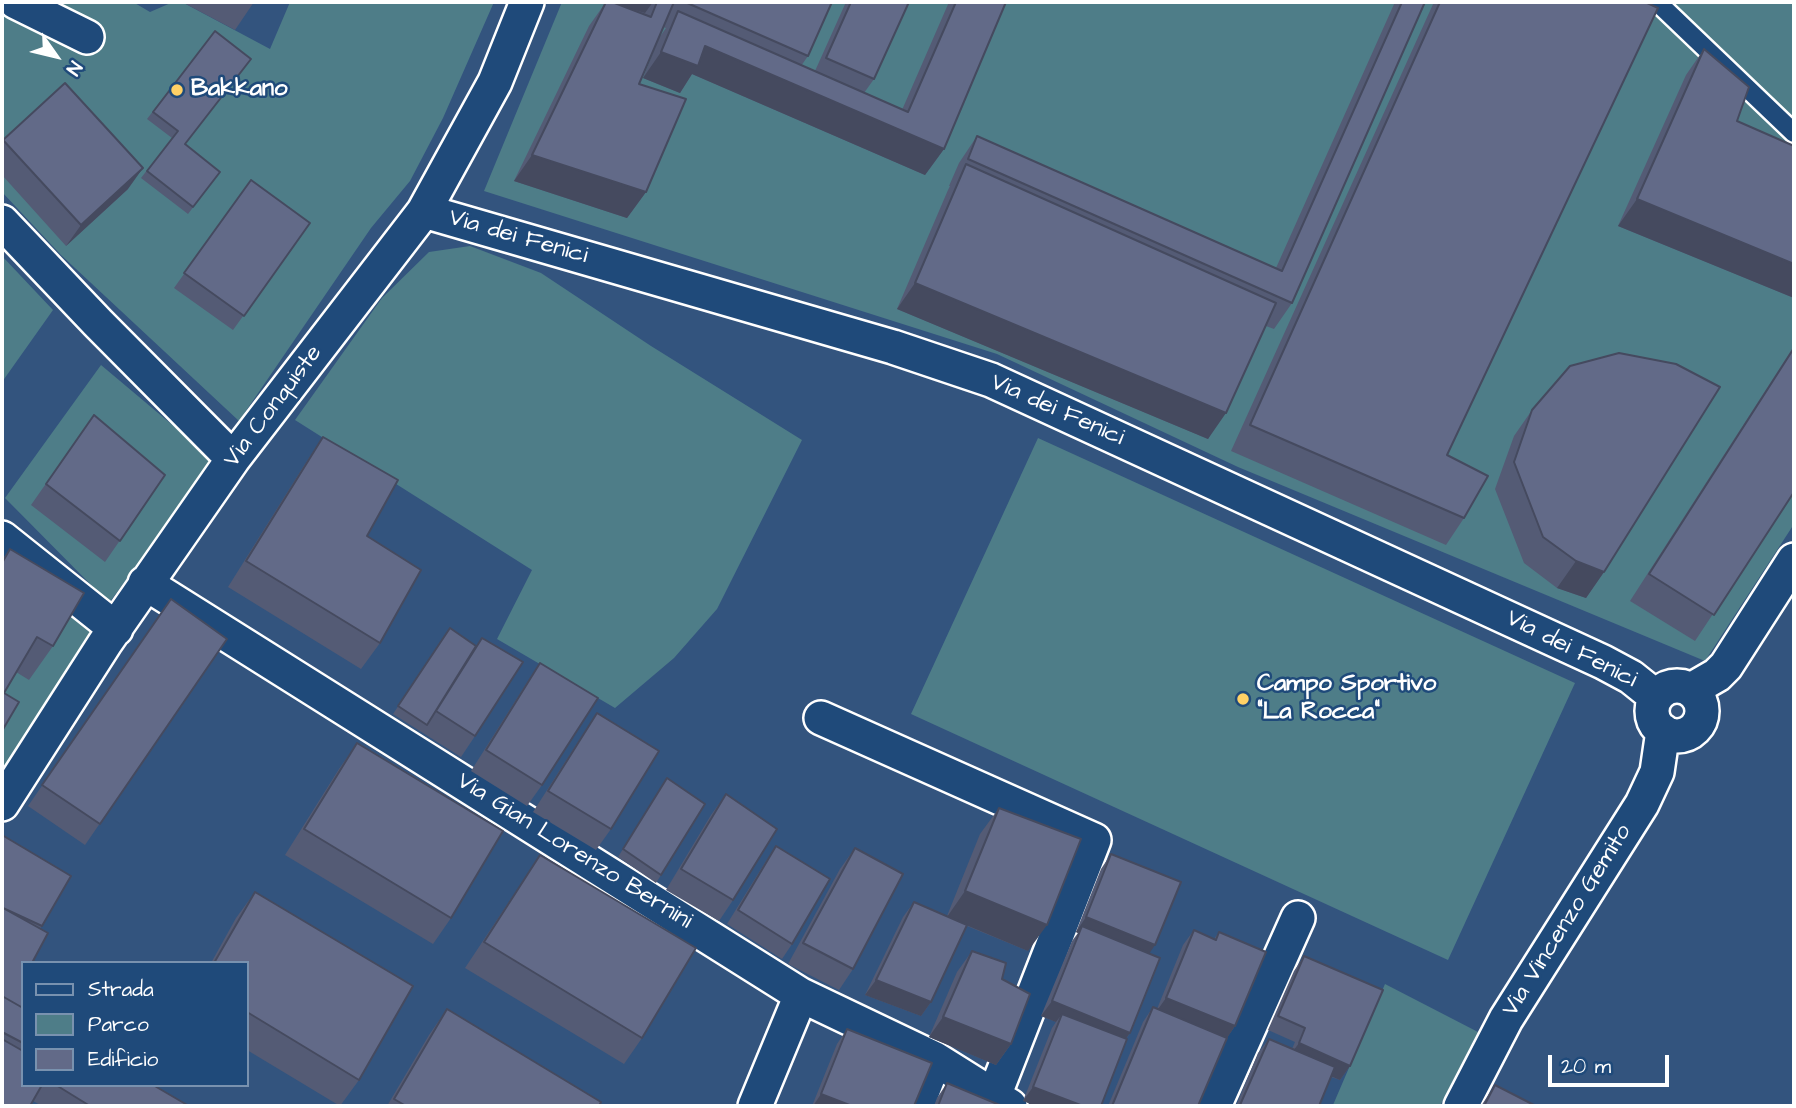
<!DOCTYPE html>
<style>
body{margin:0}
#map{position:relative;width:1796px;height:1108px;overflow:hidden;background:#33547e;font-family:"Architects Daughter",sans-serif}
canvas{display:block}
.frame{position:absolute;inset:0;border:4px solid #fff;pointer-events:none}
.legend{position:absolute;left:21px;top:961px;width:228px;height:126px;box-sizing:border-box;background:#1f4a7a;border:2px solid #7992af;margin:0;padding:9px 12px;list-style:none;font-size:21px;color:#fff}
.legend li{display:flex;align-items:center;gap:14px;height:35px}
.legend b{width:35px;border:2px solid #7992af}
.north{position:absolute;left:21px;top:21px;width:70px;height:70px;-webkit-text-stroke:5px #1f4a7a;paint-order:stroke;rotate:124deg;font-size:19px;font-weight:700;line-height:28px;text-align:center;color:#fff}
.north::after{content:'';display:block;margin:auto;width:24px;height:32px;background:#fff;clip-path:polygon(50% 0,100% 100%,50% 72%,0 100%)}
.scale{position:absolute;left:1548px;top:1055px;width:121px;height:32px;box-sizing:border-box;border:4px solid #fff;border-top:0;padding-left:9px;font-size:21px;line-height:24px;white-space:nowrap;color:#fff;-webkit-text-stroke:5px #1f4a7a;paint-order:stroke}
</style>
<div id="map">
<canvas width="1796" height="1108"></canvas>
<div class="frame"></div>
<ul class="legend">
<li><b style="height:9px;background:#1f4a7a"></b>Strada</li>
<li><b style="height:19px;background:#4e7d88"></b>Parco</li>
<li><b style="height:19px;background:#626a88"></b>Edificio</li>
</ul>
<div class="north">N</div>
<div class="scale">20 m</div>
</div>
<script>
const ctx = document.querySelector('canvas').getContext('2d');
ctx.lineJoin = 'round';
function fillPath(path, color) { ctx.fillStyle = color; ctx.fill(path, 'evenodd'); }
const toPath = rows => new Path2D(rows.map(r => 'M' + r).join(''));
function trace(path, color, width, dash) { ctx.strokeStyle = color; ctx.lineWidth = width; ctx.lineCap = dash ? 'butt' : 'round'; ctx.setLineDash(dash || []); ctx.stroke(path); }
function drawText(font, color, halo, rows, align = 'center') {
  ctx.font = font + ' "Architects Daughter",sans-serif'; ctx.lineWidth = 5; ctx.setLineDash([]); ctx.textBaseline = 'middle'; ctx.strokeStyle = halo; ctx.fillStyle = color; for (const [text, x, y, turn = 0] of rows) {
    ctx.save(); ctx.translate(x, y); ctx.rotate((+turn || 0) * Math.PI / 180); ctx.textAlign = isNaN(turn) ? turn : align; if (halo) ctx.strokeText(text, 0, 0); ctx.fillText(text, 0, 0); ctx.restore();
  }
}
fillPath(toPath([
 [2,2,133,2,150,12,173,2,182,2,270,49,290,2,494,2,443,118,410,181,371,228,239,421,61,255,2,192],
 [562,2,1794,2,1794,524,1705,661,1238,467,997,354,484,191],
 [470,246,541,273,651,346,802,440,717,609,674,658,615,708,497,639,532,570,295,420,382,298,429,252],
 [2,256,53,310,2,382],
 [101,365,214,460,109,603,5,498],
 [1038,438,1575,683,1448,960,911,714],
 [2,562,95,633,2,773],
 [1385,984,1478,1032,1440,1106,1333,1105]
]), '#4e7d88');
const service = toPath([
 [1657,2,1794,133]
]);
const minor = toPath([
 [16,2,87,37],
 [424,211,893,347,991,380,1603,662,1631,677,1656,697],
 [2,222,98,323,233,459],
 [2,538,116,629],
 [145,583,801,995,935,1059,1010,1106],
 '1652 711a25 25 0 1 1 50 0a25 25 0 1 1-50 0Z',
 [1691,690,1717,675,1726,666,1794,560],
 [821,718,1094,840,994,1096],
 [2,804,105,643,233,459,424,211,495,82,527,2],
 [755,1106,801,995],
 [917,1106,935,1059],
 [1214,1106,1298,918],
 [1461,1106,1506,1019,1642,804,1657,772,1663,731]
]);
trace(service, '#fff', 23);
trace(minor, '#fff', 38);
trace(service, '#1f4a7a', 18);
trace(minor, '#1f4a7a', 33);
fillPath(toPath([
 [182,2,254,2,235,30],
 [606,2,832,2,808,56,801,66,815,71,846,2,909,2,874,79,864,93,902,110,949,2,1006,2,944,149,925,175,692,74,680,93,643,78,659,38,666,28,663,27,639,84,646,192,627,218,514,181,589,26],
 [1395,2,1425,2,1292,303,1274,329,1266,326,1208,439,897,309,948,190,950,186,949,186,959,163,977,136,1276,268],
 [1434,2,1645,2,1447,455,1464,518,1446,545,1231,451],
 [215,31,185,145,220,172,188,214,141,178,172,138,147,119],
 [1704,49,1737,121,1794,146,1794,298,1618,226,1686,75],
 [3,140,128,189,66,246,2,175,2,142],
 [251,180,310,223,233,330,174,288],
 [1794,346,1794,492,1695,641,1630,601],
 [1532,410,1604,572,1586,598,1557,588,1524,563,1495,489,1514,436],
 [94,415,165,475,105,562,31,505],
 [323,437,367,536,380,643,361,669,228,587,305,464],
 [10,549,53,646,29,680,16,672,4,693,2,731,2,560],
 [171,599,227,639,85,845,28,806],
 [450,628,469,658,482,638,475,736,461,757,393,714],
 [540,663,542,785,527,806,471,771,526,684],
 [597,713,611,829,596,850,533,812,583,734],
 [357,743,451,918,433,944,285,855,339,769],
 [667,778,661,875,656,883,618,857],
 [726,794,733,900,719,921,666,890,711,815],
 [999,808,1028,951,967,926,931,1002,921,1016,865,995,903,917,914,902,947,916,980,834],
 [2,835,71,876,40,929,23,963,23,1085,153,1085,189,1106,42,1106,33,1101,2,1106],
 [776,846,792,944,782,959,727,924,766,861],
 [855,848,853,969,839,990,788,964,840,869],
 [1111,854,1149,953,1130,1033,1126,1039,1023,1101,1052,1028,1056,1022,1041,1016,1072,941,1078,933,1076,932,1101,869],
 [540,855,642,1038,624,1064,465,968],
 [255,892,359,1080,340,1106,247,1050,247,963,211,963,236,918],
 [1194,930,1214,939,1219,932,1235,1026,1226,1039,1198,1106,1108,1106,1143,1022,1153,1007,1157,1009,1183,945],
 [972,951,1002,979,1011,1044,996,1065,929,1037,957,972],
 [1304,956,1350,1066,1340,1080,1331,1077,1319,1106,1236,1106,1258,1053,1269,1039,1292,1049,1295,1042,1268,1030,1294,971],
 [447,1009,599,1106,387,1106,429,1035],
 [847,1029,914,1106,812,1106,837,1044],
 [947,1083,1002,1106,934,1106,937,1098],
 [1495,1085,1536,1106,1481,1106]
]), '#545b75');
fillPath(toPath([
 [607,2,653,2,645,13],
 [705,46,944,149,925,175,692,74,680,93,643,78,661,52],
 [532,155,646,192,627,218,514,181],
 [143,168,128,189,66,246,81,225],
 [1637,199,1794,264,1794,298,1618,226],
 [915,283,1226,413,1208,439,897,309],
 [1576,561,1604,572,1586,598,1557,588],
 [965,891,1047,925,1028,951,947,917],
 [1086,917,1155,945,1145,960,1082,926,1078,933,1076,932],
 [876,980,931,1002,921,1016,865,995],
 [1166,998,1235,1026,1225,1041,1156,1012],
 [1052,1001,1130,1033,1120,1047,1062,1014,1056,1022,1041,1016],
 [943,1017,1011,1044,996,1065,929,1037],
 [1299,1043,1350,1066,1340,1080,1288,1058],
 [1033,1087,1083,1106,1035,1106,1023,1101],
 [821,1094,852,1106,813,1106]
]), '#454a5f');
const building = toPath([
 [606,2,612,2,651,17,657,2,674,2,639,84,686,99,646,192,532,155,606,2],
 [685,2,832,2,808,56,685,2],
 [851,2,909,2,874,79,826,58,851,2],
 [956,2,1006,2,944,149,705,46,698,66,661,52,678,11,908,112,956,2],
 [1402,2,1425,2,1292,303,968,159,977,136,1282,271,1402,2],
 [1440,2,1645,2,1658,8,1447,455,1488,476,1464,518,1250,425,1440,2],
 [215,31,251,59,185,144,220,172,193,207,147,171,178,131,153,112,215,31],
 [1704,49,1749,87,1737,121,1794,146,1794,264,1637,199,1704,49],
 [65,83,143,168,81,225,3,140,65,83],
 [966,164,1276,303,1226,413,915,283,966,164],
 [251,180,310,223,244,316,184,273,251,180],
 [1794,348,1794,492,1714,615,1649,574,1794,348],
 [1619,353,1676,364,1720,387,1604,572,1576,561,1543,537,1514,462,1532,410,1570,366,1619,353],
 [94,415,165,475,120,541,46,484,94,415],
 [323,437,398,480,367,536,421,570,380,643,246,561,323,437],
 [10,549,84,593,53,646,37,637,4,693,19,702,2,731,2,563,10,549],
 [171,599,227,639,100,824,42,785,171,599],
 [450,628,476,646,427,725,398,706,450,628],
 [482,638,523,662,475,736,436,711,482,638],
 [540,663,598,698,542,785,486,750,540,663],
 [597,713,659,751,611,829,548,791,597,713],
 [357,743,503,831,451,918,304,829,357,743],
 [667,778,705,804,661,875,623,849,667,778],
 [726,794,777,829,733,900,681,869,726,794],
 [999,808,1081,839,1047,925,965,891,999,808],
 [2,835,71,876,42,926,3,908,48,933,33,961,37,963,23,963,23,1008,2,996,2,835],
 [776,846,830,879,792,944,738,910,776,846],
 [855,848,903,874,853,969,803,943,855,848],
 [1111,854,1181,882,1155,945,1086,917,1111,854],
 [540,855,696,948,642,1038,484,942,540,855],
 [255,892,413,986,359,1080,247,1012,247,963,214,963,255,892],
 [914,902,967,925,931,1002,876,980,914,902],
 [1082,926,1160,958,1130,1033,1052,1001,1082,926],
 [1194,930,1216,940,1219,932,1266,952,1235,1026,1166,998,1194,930],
 [972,951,1006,963,1002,979,1030,994,1011,1044,943,1017,972,951],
 [1304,956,1383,990,1350,1066,1299,1043,1305,1028,1278,1016,1304,956],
 [2,996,23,1008,23,1043,2,1032,2,996],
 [1153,1007,1227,1038,1198,1106,1112,1106,1153,1007],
 [447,1009,601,1102,599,1106,406,1106,394,1099,447,1009],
 [1062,1014,1127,1039,1101,1106,1083,1106,1033,1087,1062,1014],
 [847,1029,932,1063,914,1106,852,1106,821,1094,847,1029],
 [2,1039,23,1051,23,1085,42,1085,30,1106,2,1106,2,1039],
 [1269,1039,1335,1067,1319,1106,1243,1106,1240,1105,1269,1039],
 [947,1083,1002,1106,938,1106,947,1083],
 [56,1085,153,1085,189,1106,90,1106,56,1085],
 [1495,1085,1536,1106,1484,1106,1495,1085]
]);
fillPath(building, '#626a88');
trace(building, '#454a5f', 2);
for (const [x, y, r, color] of [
 [177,90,7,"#ffd166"],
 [1243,699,7,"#ffd166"]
]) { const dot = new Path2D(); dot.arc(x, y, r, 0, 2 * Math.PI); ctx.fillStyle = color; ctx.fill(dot); trace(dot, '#1f4a7a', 2.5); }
drawText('bold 24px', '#fff', '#1f4a7a', [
 ["Bakkano",191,90],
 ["Campo Sportivo",1257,685],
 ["\"La Rocca\"",1257,713]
], 'left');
drawText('24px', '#fff', '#1f4a7a', [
 ["Via dei Fenici",518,238,16],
 ["Via Conquiste",274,407,-53],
 ["Via dei Fenici",1057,411,24],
 ["Via dei Fenici",1571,650,27],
 ["Via Gian Lorenzo Bernini",574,852,32],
 ["Via Vincenzo Gemito",1568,921,-58]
]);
</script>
